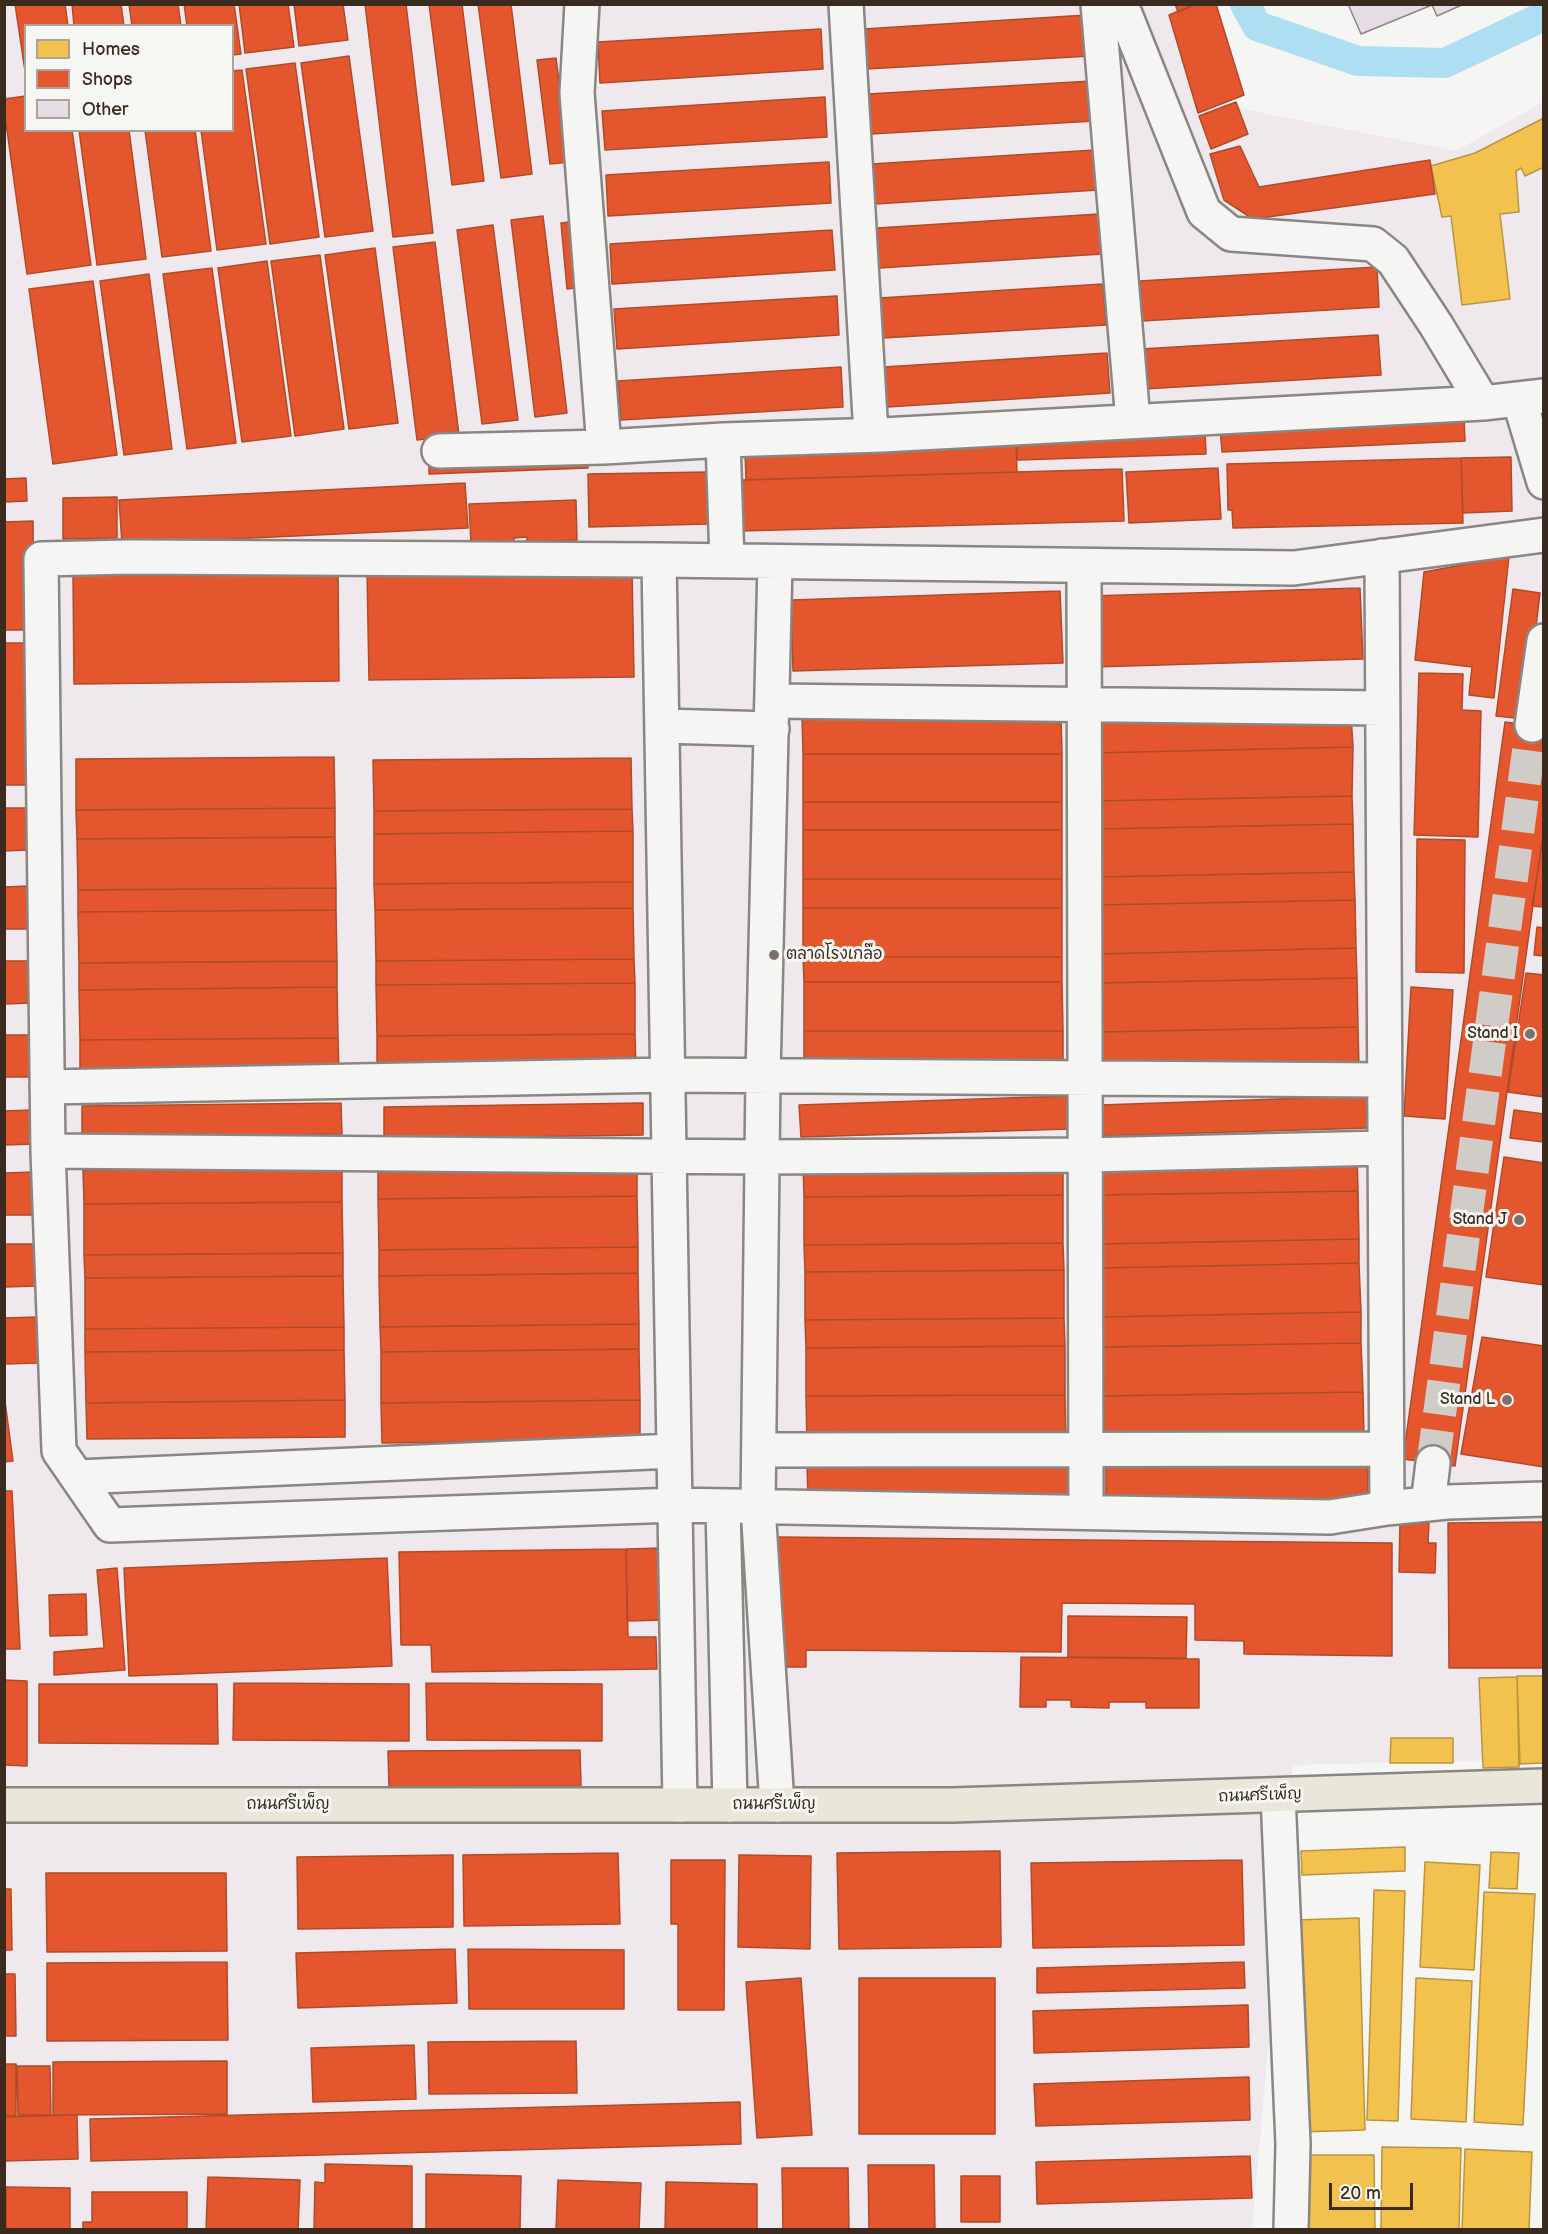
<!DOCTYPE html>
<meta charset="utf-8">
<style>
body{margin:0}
#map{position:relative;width:1548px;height:2234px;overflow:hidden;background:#f5f5f3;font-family:"Balsamiq Sans",sans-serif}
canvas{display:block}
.frame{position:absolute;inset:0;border:6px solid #3b2a1e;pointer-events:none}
.legend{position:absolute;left:24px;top:24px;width:210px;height:108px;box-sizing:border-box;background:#f6f6f2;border:2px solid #aba49d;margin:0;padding:8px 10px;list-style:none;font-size:18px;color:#3b2a1e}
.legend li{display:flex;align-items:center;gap:12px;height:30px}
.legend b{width:30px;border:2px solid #aba49d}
.scale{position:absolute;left:1329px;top:2183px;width:84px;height:27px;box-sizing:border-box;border:3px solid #3b2a1e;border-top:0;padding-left:8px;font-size:18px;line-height:21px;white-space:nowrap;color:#3b2a1e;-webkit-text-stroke:4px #f6f6f2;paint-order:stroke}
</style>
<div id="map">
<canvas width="1548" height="2234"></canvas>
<div class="frame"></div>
<ul class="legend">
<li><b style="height:16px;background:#f2c14e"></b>Homes</li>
<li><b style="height:16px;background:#e4572e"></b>Shops</li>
<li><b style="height:16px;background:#e5dde3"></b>Other</li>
</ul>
<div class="scale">20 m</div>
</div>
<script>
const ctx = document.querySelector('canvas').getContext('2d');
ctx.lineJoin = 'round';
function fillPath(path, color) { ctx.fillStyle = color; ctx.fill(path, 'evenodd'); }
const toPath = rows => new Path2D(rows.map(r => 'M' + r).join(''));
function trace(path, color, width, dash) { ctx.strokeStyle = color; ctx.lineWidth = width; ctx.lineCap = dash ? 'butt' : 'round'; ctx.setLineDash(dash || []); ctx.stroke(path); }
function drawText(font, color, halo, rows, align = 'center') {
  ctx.font = font + ' "Balsamiq Sans","Playpen Sans Thai",sans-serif'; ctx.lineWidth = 6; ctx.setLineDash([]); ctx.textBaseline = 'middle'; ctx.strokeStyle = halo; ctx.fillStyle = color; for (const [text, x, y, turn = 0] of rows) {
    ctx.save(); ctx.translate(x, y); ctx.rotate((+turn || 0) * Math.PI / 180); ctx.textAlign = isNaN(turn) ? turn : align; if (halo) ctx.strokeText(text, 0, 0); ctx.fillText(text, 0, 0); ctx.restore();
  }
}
fillPath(toPath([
 [5,5,1182,5,1228,106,1456,151,1543,102,1543,1759,1293,1765,1252,2229,5,2230],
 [26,26,232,26,232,130,26,130]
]), '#efe9ed');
const homes = toPath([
 [1544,118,1544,167,1525,176,1521,168,1516,171,1519,212,1500,214,1510,299,1462,305,1451,216,1442,217,1431,166,1475,153,1544,118],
 [1517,1676,1544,1676,1544,1763,1520,1764,1517,1676],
 [1517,1677,1519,1767,1483,1768,1479,1678,1517,1677],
 [1391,1738,1453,1738,1453,1763,1390,1763,1391,1738],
 [1405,1847,1405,1871,1302,1875,1301,1851,1405,1847],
 [1491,1852,1519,1853,1517,1889,1489,1888,1491,1852],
 [1425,1862,1480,1865,1474,1970,1420,1967,1425,1862],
 [1374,1890,1405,1891,1398,2121,1367,2120,1374,1890],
 [1484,1892,1535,1894,1523,2125,1474,2122,1484,1892],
 [1359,1918,1365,2130,1301,2132,1295,1920,1359,1918],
 [1416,1978,1472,1981,1466,2122,1411,2119,1416,1978],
 [1382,2147,1461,2148,1459,2230,1381,2230,1382,2147],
 [1465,2149,1532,2152,1529,2230,1462,2230,1465,2149],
 [1306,2155,1374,2155,1375,2230,1306,2230,1306,2155]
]);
fillPath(homes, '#f2c14e');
trace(homes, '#bb9440', 1.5);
const shops = toPath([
 [15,4,65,4,68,26,26,26,26,78,15,4],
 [72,4,121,4,124,26,74,26,72,4],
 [129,4,178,4,181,26,132,26,129,4],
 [184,4,234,4,241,54,232,55,232,26,187,26,184,4],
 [239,4,288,4,294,47,245,53,239,4],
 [294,4,343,4,348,40,299,46,294,4],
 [365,4,406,4,433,233,393,237,365,4],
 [429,4,462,4,484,181,452,185,429,4],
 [478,4,511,4,532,174,501,178,478,4],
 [1175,4,1196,4,1178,12,1175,4],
 [1196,4,1216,4,1244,95,1198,113,1169,15,1196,4],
 [1087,15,1090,56,867,69,864,29,1087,15],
 [821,29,823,69,600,83,598,42,821,29],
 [349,56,373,231,325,237,301,63,349,56],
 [556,58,569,162,550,164,537,60,556,58],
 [295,63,319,237,270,244,246,69,295,63],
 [242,70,266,244,217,250,201,130,232,130,232,71,242,70],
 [1092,81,1094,121,871,134,868,94,1092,81],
 [26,96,26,130,72,130,91,265,27,274,4,109,4,99,26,96],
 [825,97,827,137,605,150,602,111,825,97],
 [1236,102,1248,134,1211,149,1199,116,1236,102],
 [79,130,129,130,146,259,97,265,79,130],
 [145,130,195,130,211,251,162,257,145,130],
 [1240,146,1259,187,1430,160,1435,194,1253,219,1224,200,1210,154,1240,146],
 [1095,150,1098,190,875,204,872,164,1095,150],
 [829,162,831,203,608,216,606,175,829,162],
 [1099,214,1102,254,879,268,877,228,1099,214],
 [543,216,567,413,535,417,511,220,543,216],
 [577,221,584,287,567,289,561,223,577,221],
 [493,225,518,420,482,424,457,230,493,225],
 [832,230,835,270,612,284,610,244,832,230],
 [435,242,459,435,417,440,393,247,435,242],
 [375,248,398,423,349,429,325,255,375,248],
 [320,255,344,429,295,436,271,261,320,255],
 [267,261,291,436,242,442,218,268,267,261],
 [1377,267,1379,307,1142,321,1140,281,1377,267],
 [212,268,236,443,187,449,163,274,212,268],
 [149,274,172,449,124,455,100,281,149,274],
 [93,281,117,455,53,464,29,289,93,281],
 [1103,284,1106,325,883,338,880,298,1103,284],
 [837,296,839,335,617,349,614,309,837,296],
 [1378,335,1381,375,1144,389,1141,349,1378,335],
 [1107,353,1110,393,887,407,884,367,1107,353],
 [841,367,843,407,621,420,618,381,841,367],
 [1464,416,1465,441,1222,452,1220,427,1464,416],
 [1205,430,1206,454,1017,460,1016,435,1205,430],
 [1016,444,1017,472,746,480,745,451,1016,444],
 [587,449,588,468,429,474,429,455,587,449],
 [1511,457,1512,511,1463,513,1461,458,1511,457],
 [1461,458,1463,523,1233,528,1232,510,1228,510,1227,464,1461,458],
 [1218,468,1221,519,1129,523,1126,472,1218,468],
 [1122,469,1124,521,739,531,737,480,1122,469],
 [707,472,708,524,589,527,588,474,707,472],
 [26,478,27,501,4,502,4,479,26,478],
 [465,483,468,528,122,544,119,500,465,483],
 [117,497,117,538,63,539,63,498,117,497],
 [576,500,577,540,527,542,527,537,514,538,514,543,471,544,469,504,576,500],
 [33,521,34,630,4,630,4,522,33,521],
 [1509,556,1494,698,1469,695,1472,667,1415,660,1424,572,1509,556],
 [632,569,634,677,369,680,367,571,632,569],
 [338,572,339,681,74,684,73,575,338,572],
 [1360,588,1363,659,1093,667,1090,596,1360,588],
 [1513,589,1540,593,1525,719,1496,716,1513,589],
 [1060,591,1063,663,793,671,791,600,1060,591],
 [4,643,36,643,38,785,4,785,4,643],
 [1419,673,1463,674,1462,710,1481,711,1478,837,1414,835,1419,673],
 [1351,715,1353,747,1093,753,1093,720,1351,715],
 [802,716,1061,717,1062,754,803,754,802,716],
 [1505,722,1544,727,1544,826,1455,1466,1403,1459,1505,722],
 [1353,747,1352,796,1093,801,1093,753,1353,747],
 [803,754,1062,754,1062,802,803,802,803,754],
 [334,757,335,808,76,810,76,759,334,757],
 [631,758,632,809,374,811,373,760,631,758],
 [1352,796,1353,824,1094,829,1093,801,1352,796],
 [803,802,1062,802,1062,830,803,830,803,802],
 [4,808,26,808,27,850,4,851,4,808],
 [335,808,335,837,77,839,76,810,335,808],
 [632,809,633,831,374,834,374,811,632,809],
 [1353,824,1354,872,1095,877,1094,829,1353,824],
 [803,830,1062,830,1062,879,803,879,803,830],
 [633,831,633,882,374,884,374,834,633,831],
 [1544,833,1544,907,1532,906,1544,833],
 [335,837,336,888,78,890,77,839,335,837],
 [1417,839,1465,840,1464,973,1416,972,1417,839],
 [1354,872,1355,900,1096,905,1095,877,1354,872],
 [803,879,1062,879,1062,908,803,908,803,879],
 [633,882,633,908,375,910,374,884,633,882],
 [29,886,30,929,4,929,4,887,29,886],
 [336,888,336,910,78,912,78,890,336,888],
 [1355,900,1356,948,1097,954,1096,905,1355,900],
 [633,908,634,959,376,961,375,910,633,908],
 [803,908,1062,908,1062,957,803,957,803,908],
 [336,910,337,961,79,963,78,912,336,910],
 [1537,927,1544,928,1544,956,1534,955,1537,927],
 [1356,948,1357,978,1098,983,1097,954,1356,948],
 [803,957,1062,957,1062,982,804,982,803,957],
 [634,959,635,983,376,985,376,961,634,959],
 [4,961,30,961,31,1003,4,1004,4,961],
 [337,961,337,987,79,990,79,963,337,961],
 [1526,973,1544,975,1544,1097,1508,1092,1526,973],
 [1357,978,1358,1027,1099,1032,1098,983,1357,978],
 [804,982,1062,982,1063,1031,804,1031,804,982],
 [635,983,635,1034,377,1036,376,985,635,983],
 [337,987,338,1038,80,1040,79,990,337,987],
 [1411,987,1453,990,1445,1119,1404,1116,1411,987],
 [1358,1027,1359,1069,1100,1074,1099,1032,1358,1027],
 [804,1031,1063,1031,1063,1070,804,1069,804,1031],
 [635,1034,636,1069,377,1071,377,1036,635,1034],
 [4,1035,32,1035,33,1077,4,1077,4,1035],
 [338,1038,339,1075,80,1077,80,1040,338,1038],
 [1067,1096,1069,1129,801,1137,799,1105,1067,1096],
 [1368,1096,1369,1128,1101,1136,1100,1105,1368,1096],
 [341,1103,342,1134,82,1138,82,1106,341,1103],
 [643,1103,643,1135,384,1139,384,1107,643,1103],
 [34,1110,35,1144,4,1145,4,1111,34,1110],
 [1514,1110,1544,1114,1544,1142,1510,1138,1514,1110],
 [1357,1157,1358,1191,1099,1195,1098,1161,1357,1157],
 [1504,1157,1544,1163,1544,1285,1486,1277,1504,1157],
 [1063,1162,1063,1195,804,1197,803,1163,1063,1162],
 [342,1167,342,1202,84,1204,83,1170,342,1167],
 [637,1167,637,1196,378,1199,378,1170,637,1167],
 [35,1172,36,1215,4,1215,4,1173,35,1172],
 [1358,1191,1359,1239,1100,1244,1099,1195,1358,1191],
 [1063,1195,1063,1243,804,1245,804,1197,1063,1195],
 [637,1196,638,1247,379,1250,378,1199,637,1196],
 [342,1202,343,1253,84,1255,84,1204,342,1202],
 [1359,1239,1359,1263,1101,1268,1100,1244,1359,1239],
 [1063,1243,1064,1270,805,1272,804,1245,1063,1243],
 [4,1244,36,1244,37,1286,4,1287,4,1244],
 [638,1247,638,1273,379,1276,379,1250,638,1247],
 [343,1253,343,1276,85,1278,84,1255,343,1253],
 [1359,1263,1361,1312,1101,1317,1101,1268,1359,1263],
 [1064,1270,1064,1318,805,1320,805,1272,1064,1270],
 [638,1273,639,1324,380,1327,379,1276,638,1273],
 [343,1276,344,1327,85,1329,85,1278,343,1276],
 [1361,1312,1361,1343,1103,1347,1101,1317,1361,1312],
 [38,1317,39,1363,4,1364,4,1318,38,1317],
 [1064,1318,1065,1346,806,1348,805,1320,1064,1318],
 [639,1324,639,1349,381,1352,380,1327,639,1324],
 [344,1327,344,1350,85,1352,85,1329,344,1327],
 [1482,1337,1544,1346,1544,1467,1461,1454,1482,1337],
 [1361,1343,1363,1392,1104,1396,1103,1347,1361,1343],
 [1065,1346,1065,1395,806,1396,806,1348,1065,1346],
 [639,1349,640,1400,381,1403,381,1352,639,1349],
 [344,1350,345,1400,86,1403,85,1352,344,1350],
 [1363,1392,1364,1438,1105,1443,1104,1396,1363,1392],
 [4,1394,13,1461,4,1462,4,1394],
 [1065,1395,1066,1443,807,1444,806,1396,1065,1395],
 [345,1400,345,1437,87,1439,86,1403,345,1400],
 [640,1400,640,1440,382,1443,381,1403,640,1400],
 [1070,1462,1070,1501,808,1503,807,1463,1070,1462],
 [1368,1465,1368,1505,1106,1506,1106,1467,1368,1465],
 [4,1491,12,1491,20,1649,4,1649,4,1491],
 [1400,1522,1429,1523,1428,1543,1436,1543,1435,1573,1399,1572,1400,1522],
 [1544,1522,1544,1668,1449,1668,1448,1523,1544,1522],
 [776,1537,1392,1543,1392,1656,1244,1654,1244,1641,1195,1640,1195,1604,1062,1603,1061,1652,806,1650,806,1667,776,1667,776,1537],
 [663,1548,664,1620,627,1621,626,1549,663,1548],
 [626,1549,628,1637,656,1637,657,1669,432,1672,431,1645,401,1645,399,1552,626,1549],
 [387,1558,392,1666,129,1676,124,1568,387,1558],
 [117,1568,125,1670,54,1675,54,1652,104,1648,97,1570,117,1568],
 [86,1594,87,1635,50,1636,49,1595,86,1594],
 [1068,1616,1187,1617,1186,1658,1068,1657,1068,1616],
 [1021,1657,1199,1659,1199,1708,1146,1708,1146,1702,1109,1702,1109,1708,1071,1707,1071,1700,1046,1700,1046,1707,1020,1707,1021,1657],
 [4,1680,27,1681,27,1766,4,1765,4,1680],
 [234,1683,409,1684,409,1741,233,1740,234,1683],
 [426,1683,602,1684,602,1741,427,1740,426,1683],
 [39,1684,217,1684,218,1744,39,1743,39,1684],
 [580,1750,581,1786,389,1787,388,1751,580,1750],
 [1000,1851,1001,1947,839,1949,837,1853,1000,1851],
 [618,1853,620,1924,464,1926,463,1855,618,1853],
 [453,1855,453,1927,298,1929,297,1857,453,1855],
 [739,1855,811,1856,810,1949,738,1947,739,1855],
 [671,1860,725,1860,724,2010,678,2010,678,1924,671,1924,671,1860],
 [1242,1860,1244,1945,1033,1948,1031,1863,1242,1860],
 [46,1873,226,1873,227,1951,47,1952,46,1873],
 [4,1889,11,1889,12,1950,4,1950,4,1889],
 [455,1949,457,2003,298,2008,296,1953,455,1949],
 [468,1949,624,1950,624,2009,469,2009,468,1949],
 [227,1962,228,2040,47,2041,47,1963,227,1962],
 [1244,1962,1245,1988,1037,1993,1037,1968,1244,1962],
 [4,1974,15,1974,16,2036,4,2036,4,1974],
 [801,1978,812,2135,757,2138,746,1982,801,1978],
 [859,1978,995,1978,995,2134,859,2134,859,1978],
 [1248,2005,1249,2047,1034,2053,1033,2011,1248,2005],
 [576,2041,577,2093,429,2094,428,2042,576,2041],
 [414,2045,416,2099,313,2102,311,2048,414,2045],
 [227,2061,227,2114,53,2115,53,2062,227,2061],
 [4,2064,16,2064,16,2116,4,2116,4,2064],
 [17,2066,50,2066,51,2115,18,2115,17,2066],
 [1249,2077,1250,2120,1036,2126,1034,2084,1249,2077],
 [740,2102,741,2144,91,2161,90,2119,740,2102],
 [77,2115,78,2159,4,2161,4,2117,77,2115],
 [1250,2156,1252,2198,1037,2204,1036,2162,1250,2156],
 [325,2164,412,2166,412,2230,314,2230,315,2182,325,2183,325,2164],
 [868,2165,934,2165,935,2230,869,2230,868,2165],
 [782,2168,848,2168,849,2230,783,2230,782,2168],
 [426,2174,521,2176,520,2230,426,2230,426,2174],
 [961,2176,1000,2176,1000,2222,961,2222,961,2176],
 [208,2177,300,2180,298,2230,206,2230,208,2177],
 [558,2180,641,2183,639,2230,556,2230,558,2180],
 [666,2182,757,2184,757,2230,665,2230,666,2182],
 [6,2187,70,2188,70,2230,6,2230,6,2187],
 [92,2192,187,2192,187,2230,83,2230,83,2222,92,2222,92,2192]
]);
fillPath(shops, '#e4572e');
trace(shops, '#b14a29', 1.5);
trace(toPath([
 [1245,4,1257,26,1358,61,1445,63,1544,16]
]), '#aedef2', 30);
const building = toPath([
 [1348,4,1464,4,1437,16,1432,5,1361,34,1348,4]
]);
fillPath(building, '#e5dde3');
trace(building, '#8a8683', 1.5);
trace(toPath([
 [1433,1463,1532,725]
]), '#d0ccc8', 33, [33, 16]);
const minor = toPath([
 [582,4,577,93,604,447],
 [846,4,871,435],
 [1098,4,1133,421],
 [1110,4,1125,14,1204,212,1231,234,1373,244,1393,260,1436,325,1483,403],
 [1519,399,1544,482],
 [723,440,727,561],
 [439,451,604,447,723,440,882,435,1483,403,1544,396],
 [1544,535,1294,568,659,560,129,557,41,559,48,1151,59,1451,110,1525,675,1505,1330,1517,1387,1508,1447,1502,1544,1499],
 [1382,556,1387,1508],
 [659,560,680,1805],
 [775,563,763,1075,758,1507,777,1805],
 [1084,566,1086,1512],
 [772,701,1382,708],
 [1532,725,1544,641],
 [662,726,772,729],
 [47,1087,669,1075,1384,1080],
 [48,1151,763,1157,1086,1155,1384,1148],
 [759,1450,1385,1449],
 [77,1477,674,1451],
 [1428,1504,1433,1463],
 [723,1506,730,1805],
 [1278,1795,1293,2144,1291,2230]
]);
const major = toPath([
 [4,1805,952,1805,1544,1786]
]);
trace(minor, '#8a8683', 38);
trace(major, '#8a8683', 38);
trace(minor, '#f5f5f3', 33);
trace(major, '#eae7da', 33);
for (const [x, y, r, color] of [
 [774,955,6,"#7c7169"],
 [1530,1034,6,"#7c7169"],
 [1519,1220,6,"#7c7169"],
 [1507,1400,6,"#7c7169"]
]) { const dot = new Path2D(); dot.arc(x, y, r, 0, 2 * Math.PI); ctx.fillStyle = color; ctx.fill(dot); trace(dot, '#f6f6f2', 2); }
drawText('16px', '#3b2a1e', '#f6f6f2', [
 ["ตลาดโรงเกลือ",786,955,"left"],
 ["Stand I",1518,1034],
 ["Stand J",1507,1220],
 ["Stand L",1495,1400]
], 'right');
drawText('16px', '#3b2a1e', '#f6f6f2', [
 ["ถนนศรีเพ็ญ",1260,1796,-2],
 ["ถนนศรีเพ็ญ",288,1805],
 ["ถนนศรีเพ็ญ",774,1805]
]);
</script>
